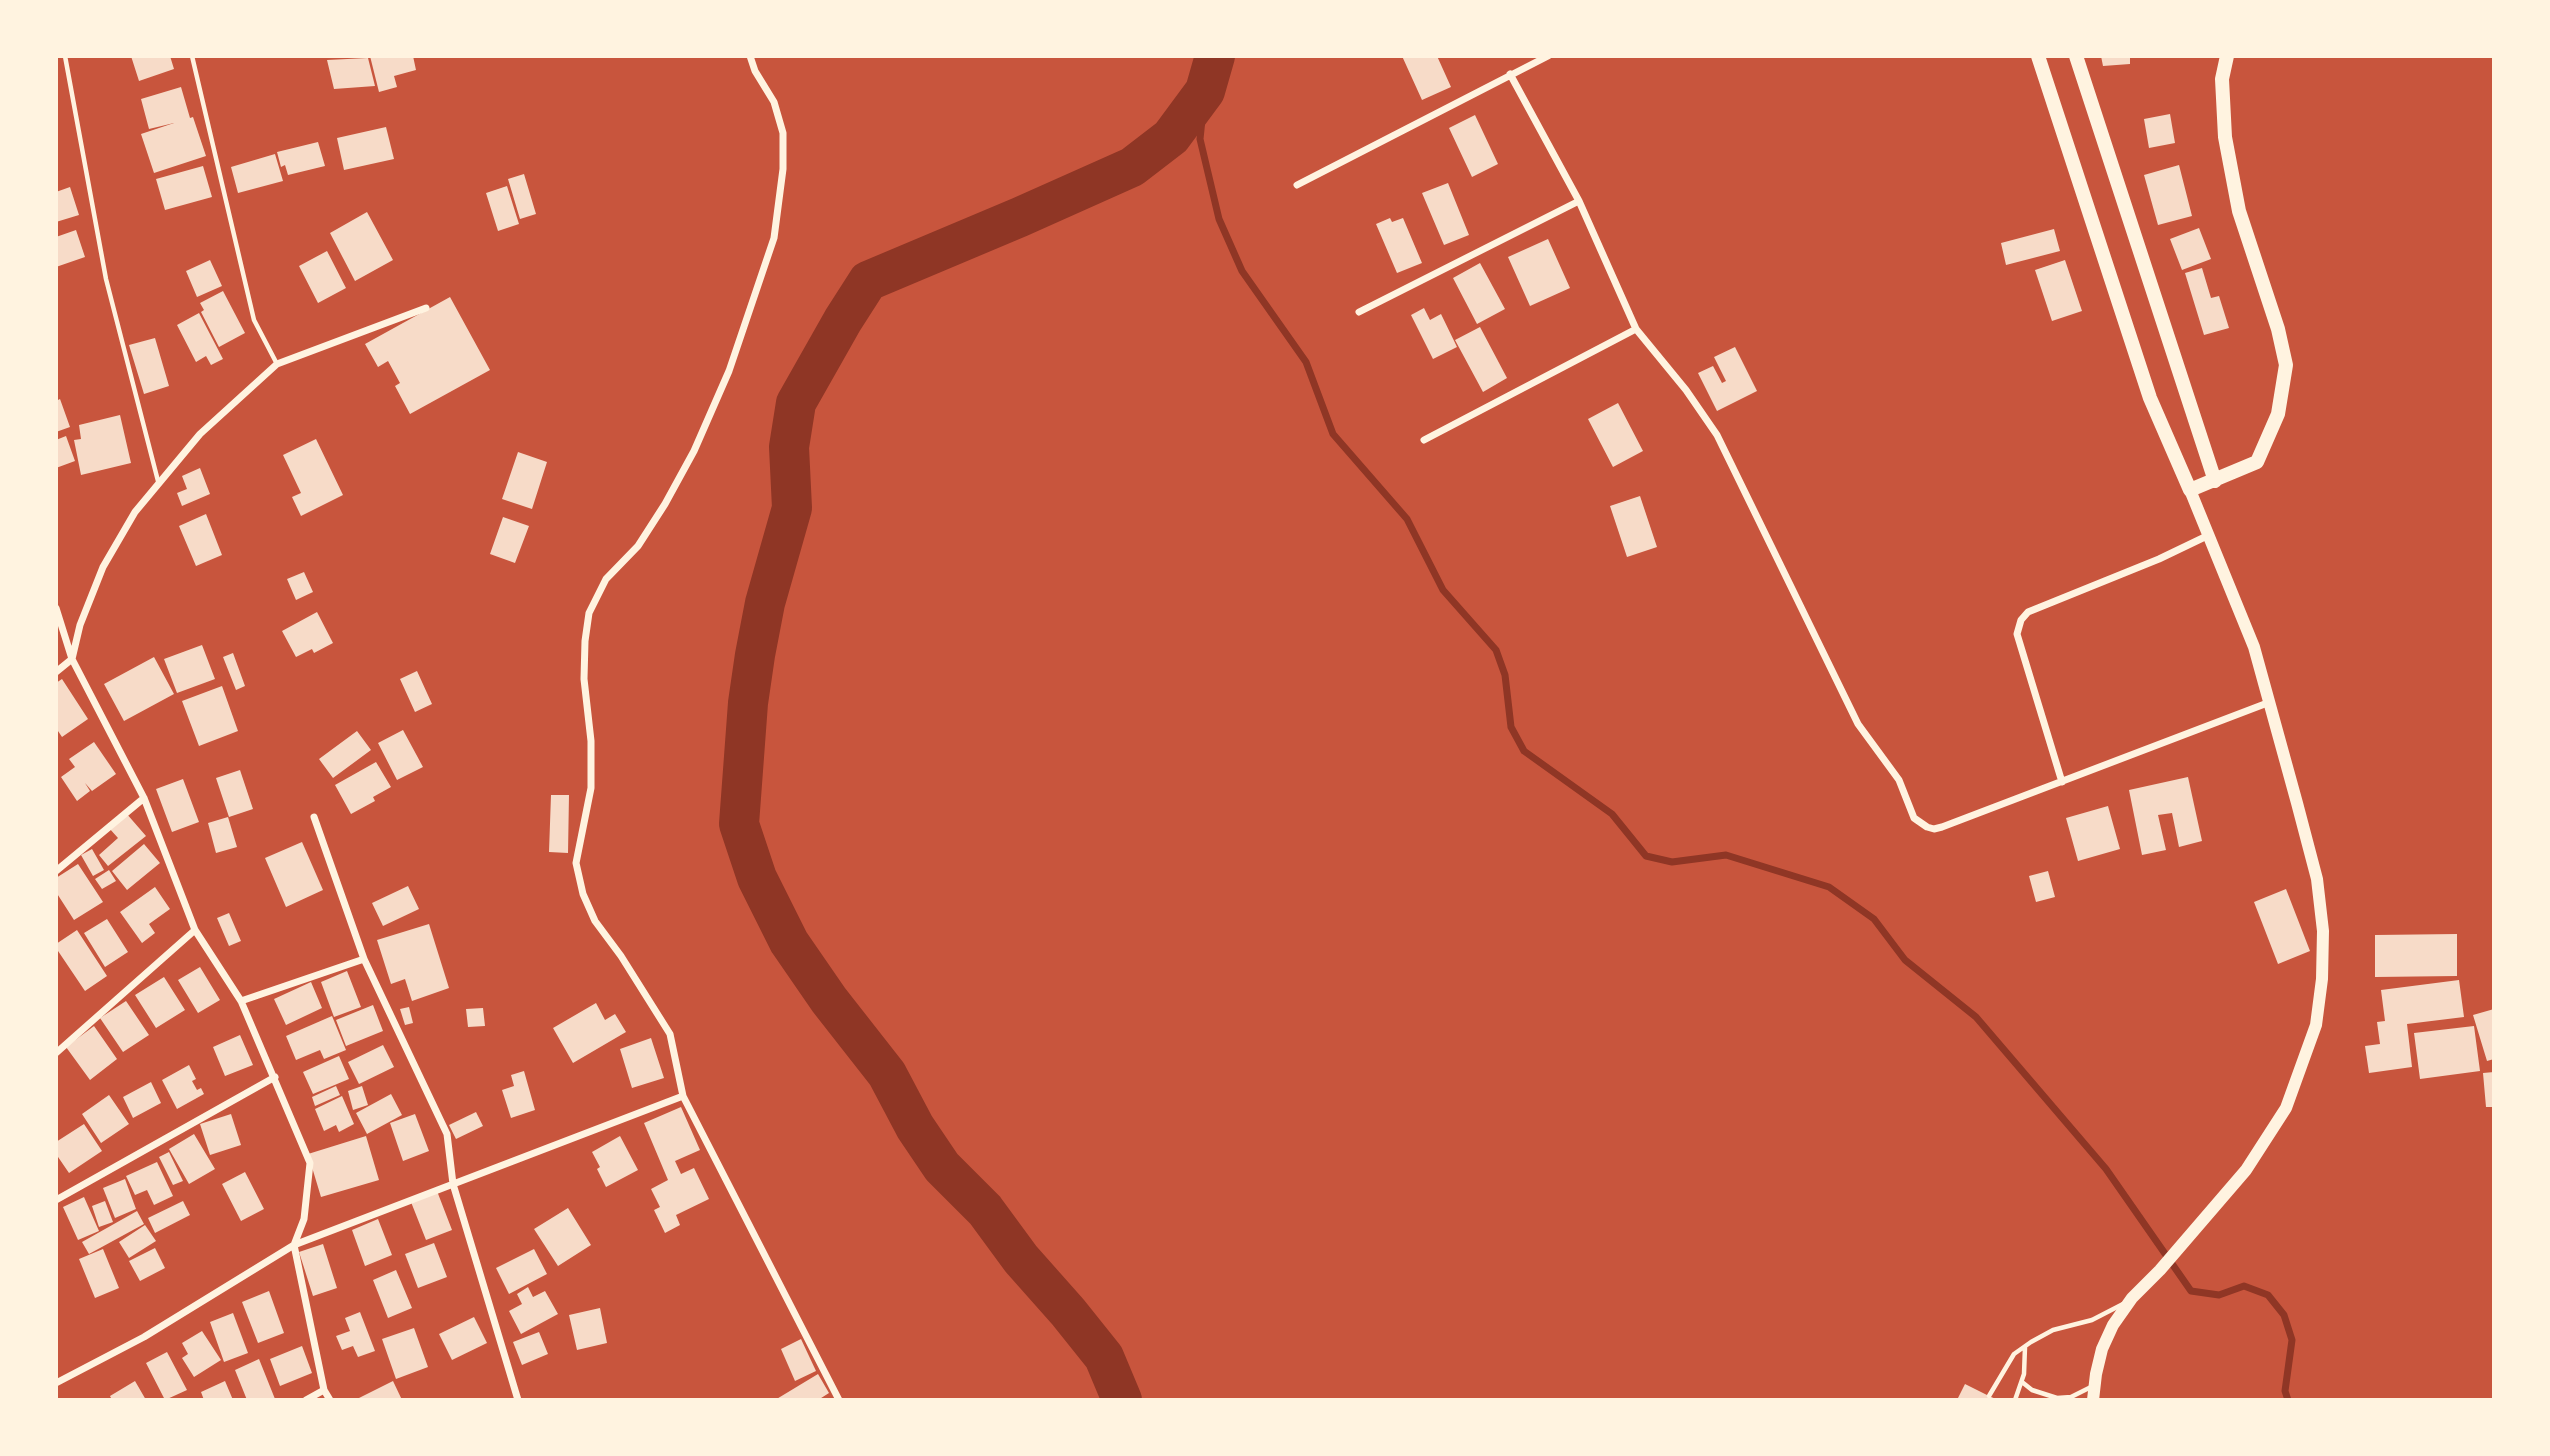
<!DOCTYPE html>
<style>
body{margin:0}
#map{position:relative;width:2550px;height:1456px;overflow:hidden;background:#c8553d;font-family:Helvetica,sans-serif}
canvas{display:block}
.frame{position:absolute;inset:0;border:58px solid #fff3e0;pointer-events:none}
</style>
<div id="map">
<canvas width="2550" height="1456"></canvas>
<div class="frame"></div>
</div>
<script>
const ctx = document.querySelector('canvas').getContext('2d');
ctx.lineJoin = 'round';
const toPath = rows => new Path2D(rows.map(r => 'M' + r).join(''));
function trace(path, color, width, dash) { ctx.strokeStyle = color; ctx.lineWidth = width; ctx.lineCap = dash ? 'butt' : 'round'; ctx.setLineDash(dash || []); ctx.stroke(path); }
function fillPath(path, color) { ctx.fillStyle = color; ctx.fill(path, 'evenodd'); }
trace(toPath([
 [1205,91,1200,139,1219,219,1242,271,1306,362,1333,434,1407,519,1443,590,1496,650,1505,675,1511,727,1524,751,1612,814,1646,856,1672,862,1726,855,1829,887,1874,919,1905,960,1976,1017,2106,1169,2191,1291,2219,1295,2244,1286,2268,1295,2284,1315,2292,1340,2285,1391,2288,1400]
]), '#8f3625', 7);
trace(toPath([
 [1122,1400,1104,1357,1068,1312,1021,1259,985,1210,942,1167,915,1127,887,1074,829,1000,789,942,757,878,739,824,748,703,755,655,765,603,792,508,789,447,796,403,843,320,868,281,1020,217,1132,167,1171,137,1205,91,1215,56]
]), '#8f3625', 40);
fillPath(toPath([
 [131,56,170,56,174,69,139,81],
 [370,56,413,56,416,70,394,76,397,87,379,92],
 [1402,56,1437,56,1451,87,1422,100],
 [2101,56,2130,56,2130,64,2103,66],
 [368,58,375,86,334,89,327,60],
 [181,87,190,118,193,117,206,156,154,173,141,134,174,123,149,129,141,99],
 [2170,114,2175,143,2149,148,2144,119],
 [1475,115,1498,164,1472,177,1449,128],
 [386,127,394,159,344,170,337,138],
 [318,142,325,166,288,175,285,165,281,167,277,152],
 [275,154,283,181,238,193,231,167],
 [2179,165,2192,216,2158,225,2144,175],
 [203,166,212,197,165,210,156,179],
 [524,174,536,214,520,219,508,179],
 [1448,183,1469,235,1444,245,1422,193],
 [507,186,519,224,498,231,486,193],
 [70,187,79,215,56,222,56,192],
 [367,212,393,260,355,281,330,233],
 [1390,218,1392,222,1403,218,1422,263,1397,273,1376,224],
 [2199,228,2211,259,2182,270,2170,239],
 [2054,229,2060,251,2006,265,2001,243],
 [76,230,85,257,56,267,56,237],
 [1548,239,1570,288,1530,306,1508,257],
 [327,251,346,288,318,303,299,266],
 [210,260,222,286,197,297,186,271],
 [2065,260,2082,311,2052,321,2035,270],
 [1480,263,1505,309,1477,324,1453,278],
 [2202,268,2211,298,2219,296,2229,328,2204,335,2185,273],
 [223,291,245,333,219,347,201,312,204,310,200,303],
 [450,297,490,370,410,414,395,386,400,383,388,361,378,367,365,344],
 [1424,308,1430,320,1441,314,1457,347,1433,359,1411,315],
 [199,313,223,359,211,365,206,356,196,362,177,325],
 [1480,327,1507,378,1483,392,1455,340],
 [155,338,169,386,144,394,129,345],
 [1735,347,1757,391,1717,411,1698,373,1713,366,1722,383,1726,381,1714,357],
 [60,399,70,427,56,432,56,401],
 [1618,403,1643,451,1613,467,1588,419],
 [120,415,131,463,81,475,74,440,81,439,79,425],
 [66,436,75,461,56,468,56,440],
 [316,439,343,495,301,516,292,497,301,493,283,455],
 [518,452,547,462,532,509,502,499],
 [200,468,210,494,182,506,177,493,187,489,182,476],
 [1640,496,1657,547,1627,557,1610,506],
 [206,514,222,555,196,566,179,526],
 [503,517,529,526,515,563,490,554],
 [304,572,313,592,296,600,287,579],
 [317,612,333,643,314,653,312,649,296,657,282,631],
 [202,645,215,679,177,693,164,659],
 [233,653,245,686,236,690,223,657],
 [154,657,174,694,124,721,104,684],
 [417,671,432,704,415,712,400,679],
 [62,679,88,719,62,737,56,728,56,683],
 [222,686,238,731,199,746,182,701],
 [403,730,423,767,397,780,378,743],
 [357,731,371,750,333,778,319,759],
 [94,742,116,774,92,791,85,783,90,791,77,801,61,777,75,767,69,759],
 [376,762,391,787,373,797,375,801,351,814,335,785],
 [240,770,253,809,229,817,216,778],
 [2188,777,2202,841,2179,847,2172,813,2158,815,2166,850,2142,855,2129,790],
 [183,779,199,822,172,832,156,789],
 [551,795,569,795,568,853,549,852],
 [2108,806,2120,849,2078,861,2066,818],
 [126,813,146,836,108,866,99,855,118,838,109,828],
 [228,817,237,847,216,853,208,823],
 [302,842,323,890,286,907,265,858],
 [144,844,160,863,127,890,112,871],
 [92,849,104,870,93,876,81,855],
 [78,864,103,902,74,920,56,892,56,878],
 [109,870,116,881,102,889,95,879],
 [2048,871,2055,897,2036,902,2029,876],
 [408,886,419,909,383,926,372,903],
 [155,887,170,909,149,924,155,933,142,943,120,912],
 [2286,889,2310,951,2278,964,2254,902],
 [229,913,241,941,229,946,217,918],
 [107,919,128,952,105,967,84,933],
 [429,924,449,988,412,1001,405,979,391,984,377,940],
 [77,930,107,976,85,991,56,948,56,944],
 [2457,934,2457,976,2375,977,2375,935],
 [200,967,220,1000,198,1013,178,980],
 [347,971,361,1007,334,1017,321,982],
 [164,977,185,1010,156,1028,135,995],
 [2459,980,2464,1017,2407,1024,2412,1067,2369,1073,2365,1046,2380,1044,2377,1022,2385,1021,2381,990],
 [311,982,322,1008,286,1025,274,999],
 [126,1001,149,1035,123,1052,100,1018],
 [596,1003,605,1020,615,1014,626,1032,573,1063,553,1028],
 [373,1005,383,1031,346,1046,336,1020],
 [409,1007,413,1023,405,1025,400,1009],
 [483,1008,485,1026,468,1027,466,1009],
 [2494,1009,2494,1059,2487,1061,2473,1015],
 [332,1016,346,1050,324,1059,320,1050,296,1060,286,1036],
 [94,1026,117,1059,90,1080,66,1047],
 [2474,1026,2480,1071,2420,1079,2414,1033],
 [240,1035,253,1065,225,1076,213,1047],
 [651,1038,664,1078,632,1088,620,1049],
 [383,1045,394,1067,359,1084,348,1062],
 [339,1056,349,1079,313,1094,303,1072],
 [189,1065,196,1079,192,1081,197,1090,201,1088,204,1094,177,1109,162,1080],
 [524,1071,535,1110,511,1118,502,1090,514,1086,511,1075],
 [2494,1072,2494,1107,2486,1107,2483,1073],
 [151,1082,161,1103,133,1118,123,1097],
 [336,1086,340,1095,315,1106,312,1097],
 [362,1086,368,1105,353,1110,348,1091],
 [391,1094,402,1115,367,1134,356,1113],
 [109,1095,129,1124,101,1143,82,1114],
 [342,1096,354,1124,339,1132,336,1125,324,1131,315,1109],
 [681,1107,700,1150,675,1161,681,1174,694,1168,709,1199,676,1215,680,1225,665,1233,654,1210,660,1207,651,1189,668,1180,644,1123],
 [476,1112,483,1126,456,1139,449,1125],
 [231,1114,241,1145,210,1155,200,1124],
 [415,1114,429,1151,403,1161,390,1123],
 [84,1124,102,1151,69,1173,56,1154,56,1142],
 [194,1134,215,1169,189,1184,169,1149],
 [366,1136,379,1180,321,1197,308,1154],
 [620,1136,638,1170,606,1187,597,1169,600,1167,592,1152],
 [169,1152,183,1181,173,1185,159,1157],
 [157,1162,173,1196,154,1205,147,1190,135,1195,126,1176],
 [245,1172,264,1209,241,1221,222,1184],
 [125,1179,136,1209,115,1218,103,1188],
 [437,1191,452,1230,426,1240,411,1202],
 [84,1197,99,1231,78,1240,63,1207],
 [105,1201,113,1222,99,1227,92,1206],
 [183,1201,190,1215,155,1233,148,1218],
 [568,1208,591,1245,558,1266,534,1229],
 [137,1211,144,1224,89,1254,82,1242],
 [378,1219,392,1255,365,1266,352,1230],
 [145,1225,156,1241,129,1258,119,1242],
 [434,1243,447,1277,418,1288,405,1254],
 [323,1244,337,1288,313,1296,299,1252],
 [155,1248,165,1268,140,1281,129,1261],
 [103,1249,119,1288,95,1298,79,1259],
 [534,1249,547,1274,509,1294,496,1268],
 [396,1270,412,1308,388,1318,373,1280],
 [528,1287,533,1297,545,1291,558,1314,521,1334,509,1311,522,1304,517,1294],
 [269,1291,284,1333,258,1343,242,1302],
 [600,1308,607,1343,577,1350,569,1315],
 [360,1312,375,1351,358,1357,353,1346,342,1350,336,1336,350,1331,345,1318],
 [233,1313,248,1353,224,1362,210,1322],
 [474,1317,487,1343,452,1360,439,1334],
 [414,1328,428,1367,396,1379,382,1339],
 [202,1331,221,1360,194,1377,182,1358,188,1354,182,1343],
 [539,1332,548,1354,522,1365,513,1342],
 [801,1339,816,1371,795,1381,781,1349],
 [302,1346,312,1373,280,1386,270,1359],
 [167,1352,187,1390,165,1400,146,1363],
 [259,1359,275,1399,273,1400,247,1400,235,1370],
 [818,1374,829,1393,818,1400,775,1400],
 [135,1381,146,1400,112,1400,110,1396],
 [225,1381,233,1400,204,1400,201,1392],
 [393,1381,402,1400,355,1400],
 [1965,1384,1989,1396,1998,1400,1957,1400]
]), '#f7dbc8');
trace(toPath([
 [65,56,106,279,158,481],
 [192,56,254,320,277,364],
 [2022,1382,2032,1390,2057,1398,2071,1397,2091,1387],
 [1989,1396,2014,1354,2031,1342,2053,1330,2092,1320,2123,1304],
 [2015,1400,2024,1374,2025,1347]
]), '#fff3e0', 4.5);
trace(toPath([
 [750,56,755,71,774,102,783,133,783,169,774,238,729,371,694,451,665,504,638,546,606,579,589,613,585,641,584,679,591,741,591,788,576,863,583,894,595,921,621,956,670,1034,683,1096,839,1400],
 [1510,74,1579,201,1636,329,1686,390,1717,435,1858,724,1899,780,1914,818,1927,827,1934,829,1942,827,2270,702],
 [1297,185,1548,56],
 [1359,312,1579,201],
 [1424,440,1636,329],
 [56,608,72,659,144,798,195,930,241,1001,310,1163,304,1219,294,1245,324,1390,330,1400],
 [56,672,72,659,80,625,103,567,135,512,200,434,277,364,426,308],
 [2062,782,2017,634,2021,620,2028,612,2159,559,2209,535],
 [314,817,364,959,447,1134,453,1184,518,1400],
 [56,871,144,798],
 [241,1001,364,959],
 [56,1053,195,930],
 [56,1200,275,1077],
 [56,1383,144,1337,294,1245,683,1096],
 [306,1400,324,1390]
]), '#fff3e0', 7);
trace(toPath([
 [2093,1400,2096,1374,2102,1349,2113,1325,2132,1298,2160,1270,2246,1170,2286,1108,2316,1025,2322,979,2323,931,2317,879,2297,803,2254,647,2190,490]
]), '#fff3e0', 12);
trace(toPath([
 [2038,56,2150,398,2190,490,2257,462,2278,414,2286,365,2278,329,2239,211,2225,137,2222,79,2227,56],
 [2076,56,2215,481]
]), '#fff3e0', 14);
</script>
